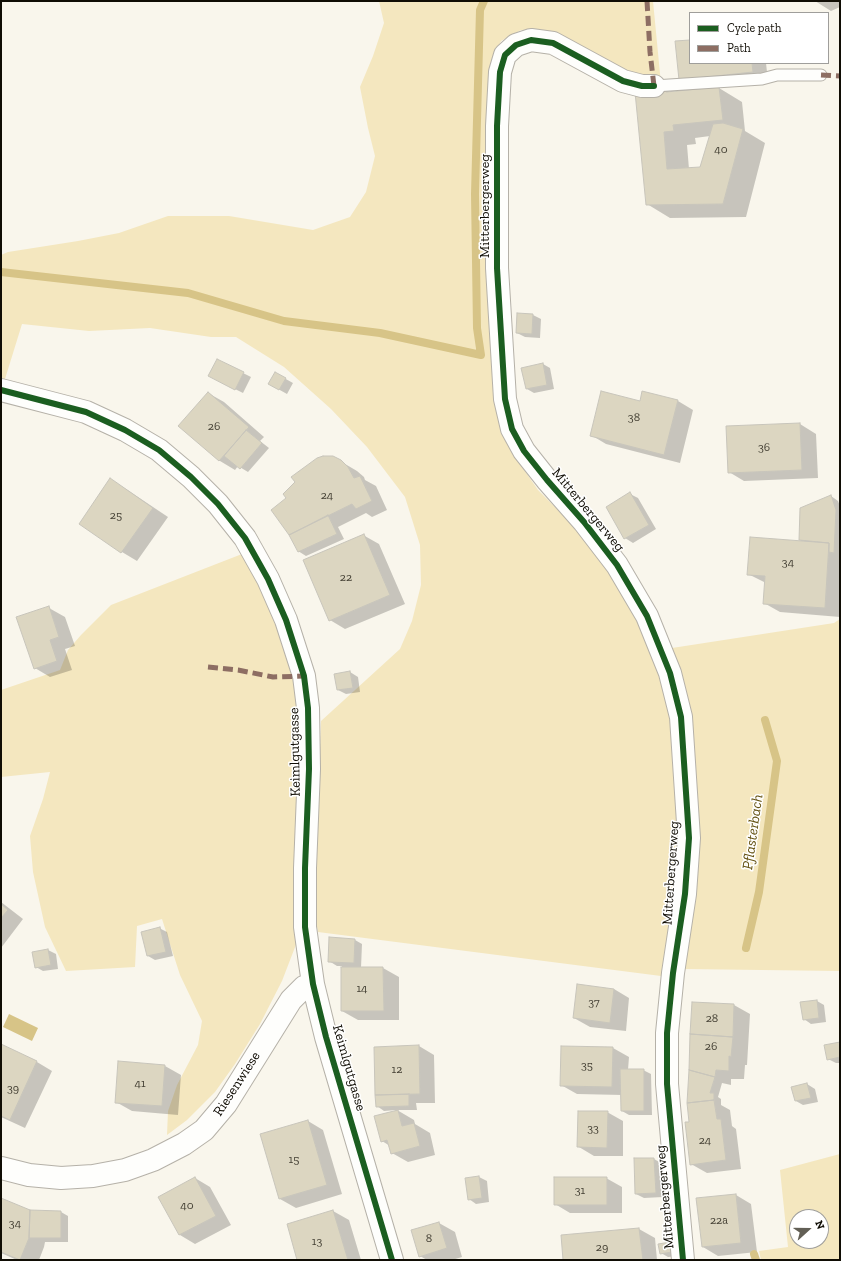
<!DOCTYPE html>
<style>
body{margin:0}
#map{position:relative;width:841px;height:1261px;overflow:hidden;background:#f9f6ec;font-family:"Zilla Slab",serif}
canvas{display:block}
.frame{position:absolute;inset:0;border:2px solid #100d04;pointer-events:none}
.legend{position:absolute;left:689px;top:12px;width:140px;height:52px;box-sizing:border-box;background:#fff;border:1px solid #9f9e9b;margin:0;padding:5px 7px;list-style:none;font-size:12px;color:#100d04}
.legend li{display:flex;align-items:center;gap:8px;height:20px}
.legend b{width:20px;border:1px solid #9f9e9b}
.north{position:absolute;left:789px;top:1209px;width:40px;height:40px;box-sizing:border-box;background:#fff;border:1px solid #9f9e9b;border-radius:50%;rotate:69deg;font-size:11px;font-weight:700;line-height:16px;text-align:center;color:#100d04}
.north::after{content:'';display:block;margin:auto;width:14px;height:18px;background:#625f55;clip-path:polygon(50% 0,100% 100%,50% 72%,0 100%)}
</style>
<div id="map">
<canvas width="841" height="1261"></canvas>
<div class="frame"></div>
<ul class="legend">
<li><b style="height:5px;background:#1b5e20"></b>Cycle path</li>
<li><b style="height:5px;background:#8d6e63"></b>Path</li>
</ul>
<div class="north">N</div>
</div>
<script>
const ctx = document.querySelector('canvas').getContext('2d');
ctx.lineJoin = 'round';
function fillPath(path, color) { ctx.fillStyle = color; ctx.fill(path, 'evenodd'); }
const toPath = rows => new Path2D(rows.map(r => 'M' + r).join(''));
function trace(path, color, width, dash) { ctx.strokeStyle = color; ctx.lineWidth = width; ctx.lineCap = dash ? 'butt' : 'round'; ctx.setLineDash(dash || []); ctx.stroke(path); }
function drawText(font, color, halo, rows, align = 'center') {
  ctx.font = font + ' "Zilla Slab",serif'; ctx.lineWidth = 3; ctx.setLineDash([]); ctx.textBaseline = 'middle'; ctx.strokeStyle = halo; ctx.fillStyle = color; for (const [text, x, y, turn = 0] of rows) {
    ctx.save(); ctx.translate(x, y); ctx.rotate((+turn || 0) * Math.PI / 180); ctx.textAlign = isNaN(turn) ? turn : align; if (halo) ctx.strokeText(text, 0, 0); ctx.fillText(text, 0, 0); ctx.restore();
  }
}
fillPath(toPath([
 [379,1,653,1,661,84,628,73,558,36,539,29,521,30,501,41,494,56,516,458,538,490,578,530,614,579,643,631,663,679,675,737,679,809,675,884,661,976,318,932,314,910,321,721,400,649,412,621,421,585,420,545,405,497,367,447,331,409,284,367,236,337,211,337,150,328,89,331,22,324,5,379,1,378,1,255,8,252,78,241,119,233,168,216,229,216,313,230,350,217,366,192,375,156,368,128,360,87,373,56,384,23],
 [242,554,265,595,283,637,295,679,300,718,297,942,282,981,260,1024,235,1064,215,1092,187,1120,167,1135,168,1111,177,1085,198,1045,202,1021,180,975,162,919,137,926,135,967,66,971,45,927,33,872,30,836,43,799,50,772,1,777,1,690,60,670,68,650,81,635,111,605],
 [840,619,840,971,683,969,693,736,686,692,672,648,834,623],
 [840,1154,840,1260,761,1260,759,1251,788,1247,780,1170],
 [797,1217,821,1217,821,1241,797,1241]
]), '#f4e7bf');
fillPath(toPath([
 [9,1014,38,1028,32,1041,3,1027]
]), '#d7c487');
fillPath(toPath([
 [815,1,840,1,840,7,831,11],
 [690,41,690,63,766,63,768,81,680,79],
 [719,88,742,102,745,131,765,143,746,217,670,218,647,204,666,90,671,93],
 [710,136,700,168,689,169,687,145,696,144,695,138],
 [518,314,533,315,541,319,540,338,525,337,517,333],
 [217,360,251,377,243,393,217,380],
 [543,364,550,368,554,389,534,393,527,389],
 [275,373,293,383,287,394,269,384],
 [208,393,224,402,264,437,260,441,269,448,248,472,238,466,235,470,220,461,180,426],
 [678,401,693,410,680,463,606,444,591,435],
 [800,424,816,434,818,478,744,481,729,472,727,427],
 [340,461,357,471,364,477,365,480,376,486,387,510,372,517,366,513,338,527,344,539,306,556,298,551],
 [111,480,126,489,168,517,137,561,122,552,80,524],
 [630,494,638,498,656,529,633,543,625,538],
 [831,496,838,501,840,506,840,617,780,612,764,603,766,583,748,574,804,542,800,540],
 [363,535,379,544,405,604,345,629,330,620],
 [49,608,65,617,75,646,65,649,72,670,50,677,35,668],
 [350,672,358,677,360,692,346,694,338,690],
 [1,902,23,919,1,948],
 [159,928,167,932,173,956,155,960,148,956],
 [355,940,362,944,361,968,383,968,399,977,399,1020,358,1020,342,1011,342,966,337,966,329,961],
 [48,950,56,954,58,969,43,971,36,967,33,953],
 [614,989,629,998,626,1031,590,1027,574,1018],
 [817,1001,824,1005,826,1022,811,1024,804,1019],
 [693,1003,734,1005,750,1014,747,1065,745,1065,744,1079,731,1079,731,1085,722,1083,718,1097,721,1099,721,1105,730,1110,732,1126,736,1129,741,1169,707,1173,691,1164,690,1123],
 [840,1043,840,1063,836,1063,828,1059],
 [1,1045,37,1062,52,1071,25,1128,1,1117],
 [419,1046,434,1055,435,1103,416,1103,417,1110,397,1110,414,1120,415,1124,430,1133,435,1155,408,1162,392,1153,390,1146,382,1141,396,1110,384,1111,377,1106],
 [562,1047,613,1048,629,1057,628,1070,643,1070,651,1074,652,1115,629,1115,622,1111,622,1095,577,1094,561,1085],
 [165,1066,181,1075,178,1115,132,1111,116,1102],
 [807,1084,815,1089,818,1102,803,1105,796,1101],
 [607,1112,623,1121,623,1156,594,1156,579,1147],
 [308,1121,323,1130,342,1194,296,1208,280,1199],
 [654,1159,661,1163,663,1197,644,1198,636,1194],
 [479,1177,487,1181,489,1202,476,1204,469,1199],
 [195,1178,210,1187,231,1225,195,1244,180,1235],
 [606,1178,622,1187,622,1213,570,1213,555,1204],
 [736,1195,751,1204,757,1252,718,1256,703,1247],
 [1,1199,31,1211,61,1212,68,1216,68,1242,45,1242,44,1247,39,1260,17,1260,1,1253],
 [333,1211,349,1220,361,1260,298,1260],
 [439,1223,455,1232,462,1257,452,1260,427,1260,420,1256],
 [639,1229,655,1238,657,1260,564,1260,562,1236],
 [659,1245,679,1256,668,1257,661,1253]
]), '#0003');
trace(toPath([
 [1,272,188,293,284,321,380,333,481,355,477,328,475,194,480,10,484,1],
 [746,948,759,892,777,761,765,720],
 [754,1254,756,1260]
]), '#d7c487', 8);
const building = toPath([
 [690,40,690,63,752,63,753,72,679,80,675,41,690,40],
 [719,87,723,120,673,125,674,131,664,132,667,169,700,167,713,124,723,123,743,129,723,204,646,205,635,92,666,89,666,92,719,87],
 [517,313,533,314,532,334,516,333,517,313],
 [217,359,244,372,235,390,208,376,217,359],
 [543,363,547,385,526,389,521,368,543,363],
 [275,372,286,378,279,390,268,384,275,372],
 [601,391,640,401,642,391,678,400,664,455,590,436,601,391],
 [208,392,249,427,219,461,178,426,208,392],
 [800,423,802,470,728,473,726,426,800,423],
 [246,430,262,443,240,469,224,456,246,430],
 [323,456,333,456,341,460,348,467,354,478,360,476,372,501,356,509,352,504,289,535,271,510,286,498,283,494,295,482,291,477,317,458,323,456],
 [110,478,153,508,121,553,79,524,110,478],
 [630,492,649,525,624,539,606,507,630,492],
 [831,495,836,510,834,553,829,552,829,543,799,540,800,508,831,495],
 [328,515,337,534,298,552,289,535,328,515],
 [364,534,390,595,329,621,303,560,364,534],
 [750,537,829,543,825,608,763,604,765,576,747,575,750,537],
 [49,606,59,637,50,640,57,661,34,669,16,617,49,606],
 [350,671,353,688,337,690,334,674,350,671],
 [1,904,8,910,1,918,1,904],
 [160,927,166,952,147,956,141,932,160,927],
 [329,937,355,939,354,963,328,962,329,937],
 [48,949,51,965,35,968,32,952,48,949],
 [341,967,383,967,384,1011,341,1011,341,967],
 [577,984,614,989,610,1023,573,1018,577,984],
 [817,1000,819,1018,803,1020,800,1002,817,1000],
 [692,1002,734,1004,733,1037,690,1034,692,1002],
 [690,1034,733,1037,731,1057,729,1056,729,1071,716,1070,715,1077,689,1070,690,1034],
 [840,1042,840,1057,827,1060,824,1045,840,1042],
 [1,1044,37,1061,10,1120,1,1116,1,1044],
 [419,1045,420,1094,375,1095,374,1047,419,1045],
 [561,1046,613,1047,612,1087,560,1086,561,1046],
 [118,1061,165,1065,162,1106,115,1103,118,1061],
 [620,1069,644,1069,644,1111,621,1111,620,1069],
 [689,1070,715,1077,710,1093,714,1093,714,1100,687,1103,689,1070],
 [807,1083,811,1098,795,1101,791,1087,807,1083],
 [409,1094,409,1106,376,1107,375,1095,409,1094],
 [714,1100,717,1119,721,1119,726,1160,690,1165,685,1122,689,1122,687,1103,714,1100],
 [398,1110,402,1126,414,1123,420,1146,391,1154,387,1140,381,1142,374,1116,398,1110],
 [578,1111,608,1111,607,1148,577,1147,578,1111],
 [308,1120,327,1185,279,1199,260,1134,308,1120],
 [634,1158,654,1158,656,1193,635,1194,634,1158],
 [479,1176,482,1198,468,1200,465,1178,479,1176],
 [195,1177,216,1216,179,1235,158,1197,195,1177],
 [554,1177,607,1177,607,1205,554,1205,554,1177],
 [736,1194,741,1243,702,1247,696,1198,736,1194],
 [1,1198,30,1210,29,1238,20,1260,1,1252,1,1198],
 [30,1210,61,1211,61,1238,29,1238,30,1210],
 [333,1210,348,1260,297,1260,287,1224,333,1210],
 [439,1222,447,1248,419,1257,411,1230,439,1222],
 [639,1228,643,1260,563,1260,561,1235,639,1228],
 [671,1242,672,1252,660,1254,658,1244,671,1242]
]);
fillPath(building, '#dcd6c1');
trace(building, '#c8c5bb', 1);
const service = toPath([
 [654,86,762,79,777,75,821,75]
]);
const minor = toPath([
 [654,86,642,86,623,81,553,43,531,40,516,45,505,55,500,72,497,126,497,268,505,399,512,429,524,451,547,480,584,522,617,565,647,616,670,673,681,717,689,838,685,894,673,973,667,1033,667,1084,683,1260],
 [1,390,86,412,125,430,159,450,191,477,218,504,245,538,268,579,286,620,304,676,308,708,309,769,305,868,305,927,313,984,326,1037,392,1260],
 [1,1168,29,1175,61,1178,93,1176,125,1170,153,1160,184,1144,204,1130,226,1104,291,1000,304,987,313,984]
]);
trace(service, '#b5b1a8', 13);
trace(minor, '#b5b1a8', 24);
trace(service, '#fefefc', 11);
trace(minor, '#fefefc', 22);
trace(toPath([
 [647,1,650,52,654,86],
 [821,75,840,76],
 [208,667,238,670,273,677,304,676]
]), '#8d6e63', 5, [10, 5]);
trace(toPath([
 [654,86,642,86,623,81,553,43,531,40,516,45,505,55,500,72,497,126,497,268,505,399,512,429,524,451,547,480,584,522,617,565,647,616,670,673,681,717,689,838,685,894,673,973,667,1033,667,1084,683,1260],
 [1,390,86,412,125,430,159,450,191,477,218,504,245,538,268,579,286,620,304,676,308,708,309,769,305,868,305,927,313,984,326,1037,392,1260]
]), '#1b5e20', 6);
drawText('12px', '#433f33', null, [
 ["40",721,150],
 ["38",634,418],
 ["26",214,427],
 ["36",764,448],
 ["24",327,496],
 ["25",116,516],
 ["34",788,563],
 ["22",346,578],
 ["14",362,989],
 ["37",594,1003],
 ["28",712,1019],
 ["26",711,1047],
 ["35",587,1066],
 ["12",397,1070],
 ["41",140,1084],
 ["39",13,1089],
 ["33",593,1129],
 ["24",705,1141],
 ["15",294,1160],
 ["31",580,1191],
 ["40",187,1206],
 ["22a",719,1221],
 ["34",15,1224],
 ["8",429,1239],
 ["13",317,1242],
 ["29",602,1248]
]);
drawText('14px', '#100d04', '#fff', [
 ["Mitterbergerweg",485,206,-90],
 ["Mitterbergerweg",588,510,50],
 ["Keimlgutgasse",295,752,-91],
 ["Mitterbergerweg",671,873,-86],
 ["Keimlgutgasse",349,1068,74],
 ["Riesenwiese",237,1084,-57],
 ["Mitterbergerweg",665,1197,-95]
]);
drawText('italic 15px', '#645212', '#fff', [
 ["Pflasterbach",753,832,-82]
]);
</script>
